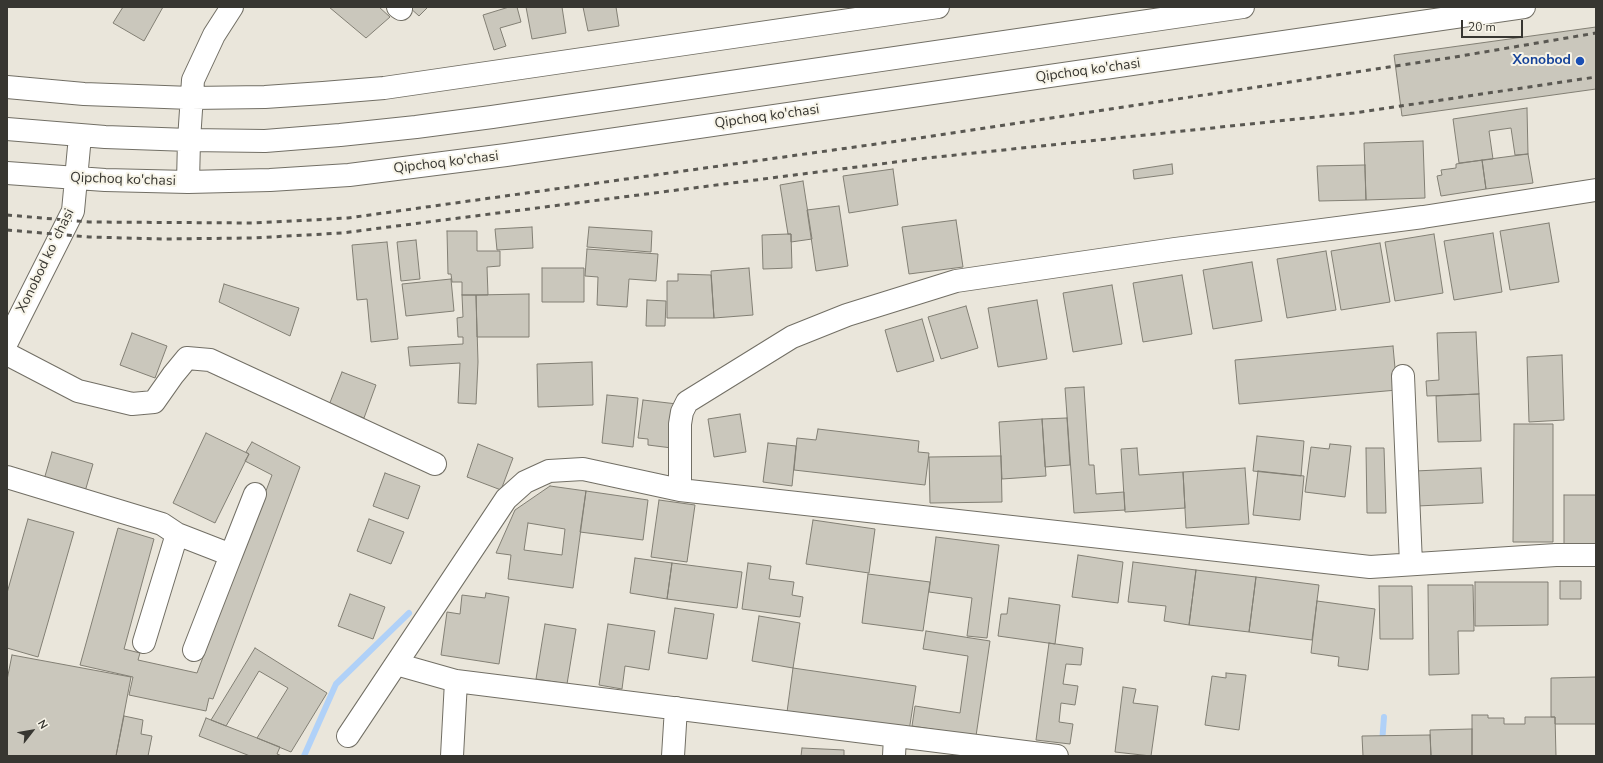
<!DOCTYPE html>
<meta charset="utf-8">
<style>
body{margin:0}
#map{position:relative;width:1603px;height:763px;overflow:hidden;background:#eae6db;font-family:"Nunito Sans",sans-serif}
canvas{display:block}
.frame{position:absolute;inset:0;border:8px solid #373631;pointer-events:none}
.north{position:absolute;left:12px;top:711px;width:40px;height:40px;-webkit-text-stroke:3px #f7f4e8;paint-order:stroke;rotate:59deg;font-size:11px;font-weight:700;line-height:16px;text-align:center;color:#373631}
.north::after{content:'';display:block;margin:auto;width:14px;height:18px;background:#373631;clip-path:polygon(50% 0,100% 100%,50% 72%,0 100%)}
.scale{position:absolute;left:1461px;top:20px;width:62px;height:18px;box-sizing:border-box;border:2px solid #373631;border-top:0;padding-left:5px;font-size:12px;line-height:14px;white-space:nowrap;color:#373631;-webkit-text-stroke:3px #f7f4e8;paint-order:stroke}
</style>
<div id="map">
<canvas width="1603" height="763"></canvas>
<div class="frame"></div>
<div class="north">N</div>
<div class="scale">20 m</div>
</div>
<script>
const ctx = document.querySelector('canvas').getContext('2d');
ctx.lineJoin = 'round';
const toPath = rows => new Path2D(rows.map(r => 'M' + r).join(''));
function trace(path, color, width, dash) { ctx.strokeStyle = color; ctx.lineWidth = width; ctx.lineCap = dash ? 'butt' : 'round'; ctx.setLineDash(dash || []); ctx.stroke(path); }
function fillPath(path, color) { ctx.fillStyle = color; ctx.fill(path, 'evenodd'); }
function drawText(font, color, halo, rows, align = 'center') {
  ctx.font = font + ' "Nunito Sans",sans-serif'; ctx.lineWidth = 4; ctx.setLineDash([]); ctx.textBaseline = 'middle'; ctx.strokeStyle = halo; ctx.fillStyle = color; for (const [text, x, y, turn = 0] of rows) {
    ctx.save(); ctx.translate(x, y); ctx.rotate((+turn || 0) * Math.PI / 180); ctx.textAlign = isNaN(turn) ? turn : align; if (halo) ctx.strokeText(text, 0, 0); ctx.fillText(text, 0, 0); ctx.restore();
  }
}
trace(toPath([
 [304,756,336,684,409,613],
 [1381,756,1384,717]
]), '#b0d1f8', 6);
const building = toPath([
 [123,7,163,7,144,41,113,23,123,7],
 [329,7,379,7,390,17,366,38,329,7],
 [409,7,428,7,419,16,409,7],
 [509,7,517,7,521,22,500,28,506,46,494,50,483,15,509,7],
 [526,7,562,7,566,33,532,39,526,7],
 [583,7,616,7,619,26,588,31,583,7],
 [1596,27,1596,89,1402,116,1394,55,1596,27],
 [1527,108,1528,154,1515,155,1511,128,1489,131,1493,159,1459,163,1453,119,1527,108],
 [1423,141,1425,198,1366,200,1364,143,1423,141],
 [1528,154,1533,183,1486,189,1482,160,1528,154],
 [1482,160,1486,189,1441,196,1437,176,1442,175,1441,170,1456,168,1456,164,1482,160],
 [1172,164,1173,174,1134,179,1133,170,1172,164],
 [1365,165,1366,200,1319,201,1317,166,1365,165],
 [893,169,898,205,849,213,843,176,893,169],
 [803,181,812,239,791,242,791,234,788,234,780,185,803,181],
 [839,206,848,266,816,271,807,210,839,206],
 [956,220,963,267,909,274,902,227,956,220],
 [1549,223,1559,282,1510,290,1500,231,1549,223],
 [532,227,533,248,497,250,495,229,532,227],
 [589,227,652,231,651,252,587,247,589,227],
 [447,231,477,231,477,251,500,251,500,266,487,267,488,295,462,295,462,282,452,282,451,274,448,274,447,231],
 [1493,233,1502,292,1454,300,1444,241,1493,233],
 [788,234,791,234,792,268,763,269,762,235,788,234],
 [1434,234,1443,293,1395,301,1385,242,1434,234],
 [416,240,420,279,401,281,397,242,416,240],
 [387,242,398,339,371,342,367,299,357,300,352,245,387,242],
 [1380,243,1390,302,1341,310,1331,251,1380,243],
 [587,249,658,254,656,281,629,279,627,307,597,305,598,277,585,276,587,249],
 [1326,251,1336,310,1287,318,1277,259,1326,251],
 [1252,262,1262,321,1213,329,1203,270,1252,262],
 [542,268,584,268,584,302,542,302,542,268],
 [749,268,753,315,714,318,711,271,749,268],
 [678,274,711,275,714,318,667,318,667,281,678,281,678,274],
 [1182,275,1192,334,1143,342,1133,283,1182,275],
 [451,279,454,311,406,316,402,284,451,279],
 [224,284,299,308,290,336,219,302,224,284],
 [1112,285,1122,344,1073,352,1063,293,1112,285],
 [529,294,529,337,477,337,476,295,529,294],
 [462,295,476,295,478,362,476,404,458,403,460,363,410,366,408,347,463,344,463,337,458,337,457,318,463,317,462,295],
 [647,300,666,301,665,326,646,326,647,300],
 [1037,300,1047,359,998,367,988,308,1037,300],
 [966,306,978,348,941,359,928,317,966,306],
 [922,319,934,361,897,372,885,330,922,319],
 [1476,332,1479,394,1427,396,1426,381,1439,380,1437,333,1476,332],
 [132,333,167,346,155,378,120,365,132,333],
 [1393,346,1397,390,1239,404,1235,360,1393,346],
 [1562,355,1564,420,1529,422,1527,357,1562,355],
 [592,362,593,405,538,407,537,364,592,362],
 [342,372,376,385,364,418,329,405,342,372],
 [1084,387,1089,465,1094,465,1096,494,1124,492,1125,510,1074,513,1065,388,1084,387],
 [1479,394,1481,441,1438,442,1436,396,1479,394],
 [607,395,638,398,633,447,602,443,607,395],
 [643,400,677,404,672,448,648,445,648,439,638,438,643,400],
 [740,414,746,452,714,457,708,419,740,414],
 [1067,418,1070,465,1045,467,1042,419,1067,418],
 [1042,419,1046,476,1002,479,999,422,1042,419],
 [1514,424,1553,424,1553,542,1513,542,1514,424],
 [818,429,919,441,918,452,929,453,925,485,794,470,797,438,816,440,818,429],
 [206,433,249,454,215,523,173,503,206,433],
 [1257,436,1304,441,1301,476,1253,471,1257,436],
 [252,442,300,467,213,699,209,698,206,711,129,695,133,677,80,665,118,528,154,539,124,649,140,653,138,660,197,673,272,475,245,461,249,454,246,452,252,442],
 [768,443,796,446,792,486,763,482,768,443],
 [478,444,513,458,501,490,467,477,478,444],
 [1330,444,1351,446,1345,497,1305,492,1311,447,1329,449,1330,444],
 [1137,448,1139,475,1183,472,1185,508,1125,512,1121,449,1137,448],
 [1366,448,1384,448,1386,513,1367,513,1366,448],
 [52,452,93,464,84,495,43,483,52,452],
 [1001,456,1002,502,930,503,929,457,1001,456],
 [1245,468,1249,524,1186,528,1183,472,1245,468],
 [1481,468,1483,503,1417,506,1415,471,1481,468],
 [1258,471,1304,476,1300,520,1253,515,1258,471],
 [385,473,420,486,408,519,373,506,385,473],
 [550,486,586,491,573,588,508,579,511,555,496,553,515,510,550,486],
 [528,523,565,529,562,555,524,550,528,523],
 [586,491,648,500,643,540,580,532,586,491],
 [1564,495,1596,495,1596,544,1564,544,1564,495],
 [659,500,695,505,687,562,651,557,659,500],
 [28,519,74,532,38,657,7,648,7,593,28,519],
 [369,519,404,532,391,564,357,551,369,519],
 [813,520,875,529,869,573,806,564,813,520],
 [936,537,999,545,987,638,967,636,972,598,929,592,936,537],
 [1078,555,1123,562,1118,603,1072,597,1078,555],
 [635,558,672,563,667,599,630,593,635,558],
 [1133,562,1196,570,1189,625,1164,621,1166,606,1128,602,1133,562],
 [672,563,742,572,737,608,667,599,672,563],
 [748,563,771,566,769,579,794,582,792,595,803,597,800,617,742,609,748,563],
 [1196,570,1256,577,1249,632,1189,625,1196,570],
 [868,574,930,582,923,631,862,623,868,574],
 [1256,577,1319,585,1312,640,1249,632,1256,577],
 [1560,581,1581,581,1581,599,1560,599,1560,581],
 [1475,582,1548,582,1548,625,1475,626,1475,582],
 [1428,585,1473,585,1474,631,1458,631,1459,674,1429,675,1428,585],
 [1379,586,1412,586,1413,639,1380,639,1379,586],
 [486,593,509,597,499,664,441,655,447,612,460,614,462,595,485,598,486,593],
 [350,594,385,607,373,639,338,626,350,594],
 [1009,598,1060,605,1055,644,998,636,1001,614,1007,614,1009,598],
 [1317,601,1375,609,1368,670,1338,666,1339,657,1311,653,1317,601],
 [675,608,714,614,707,659,668,653,675,608],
 [759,616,800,623,793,668,752,661,759,616],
 [545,624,576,629,567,684,536,679,545,624],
 [608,624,655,631,649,670,625,666,622,689,599,685,608,624],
 [926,631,990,641,976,736,912,726,915,706,960,713,968,656,923,649,926,631],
 [1049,643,1083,648,1081,665,1066,664,1063,684,1078,686,1075,705,1061,703,1059,722,1073,724,1070,744,1036,740,1049,643],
 [255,648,327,693,291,752,257,738,288,688,259,671,226,726,211,720,255,648],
 [12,655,131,677,116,756,7,756,7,680,12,655],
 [793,668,916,686,909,731,787,712,793,668],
 [1226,673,1246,675,1239,730,1205,725,1212,676,1226,678,1226,673],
 [1596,677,1596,724,1555,724,1555,717,1551,717,1551,678,1596,677],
 [1123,687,1136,689,1133,703,1158,706,1151,756,1115,752,1123,687],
 [1472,715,1488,715,1488,718,1504,718,1504,724,1525,724,1525,717,1555,717,1556,756,1472,756,1472,715],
 [124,716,143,720,141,734,152,736,148,756,116,756,124,716],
 [206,718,280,747,277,754,282,756,250,756,199,736,206,718],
 [1472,729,1472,756,1431,756,1430,730,1472,729],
 [1430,735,1431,756,1363,756,1362,736,1430,735],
 [802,748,844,750,844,756,801,756,802,748]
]);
fillPath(building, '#cac7bc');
trace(building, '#827f74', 1);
const minor = toPath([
 [398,7,401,9],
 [7,87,84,94,191,98,265,97,323,93,384,88,938,7],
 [189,140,193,80,214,35,232,7],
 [7,354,78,391,132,404,154,402,173,375,187,358,210,360,435,464],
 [1403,376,1411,564],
 [7,477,162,524,177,534,144,642],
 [680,490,680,424,682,412,687,402,792,337,847,315,956,281,1175,249,1423,217,1596,190],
 [177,534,231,555,255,494],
 [194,650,231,555],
 [396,664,456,681,1057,756],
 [348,736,506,499,525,482,549,471,583,469,680,490,1370,567,1556,555,1596,555],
 [452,756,456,681],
 [673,756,676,708],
 [894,756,895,736]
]);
const major = toPath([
 [7,129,105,137,189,140,265,141,340,135,416,127,492,117,1243,7],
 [7,173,105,180,188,182,270,180,349,175,506,155,1524,7],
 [188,182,189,140],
 [7,342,73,211,80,136]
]);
trace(minor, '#726f65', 24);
trace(major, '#726f65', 24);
trace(minor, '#fff', 22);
trace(major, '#fff', 22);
trace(toPath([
 [7,215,89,222,254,223,348,218,912,139,1449,58,1596,33],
 [7,230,89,237,162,239,252,238,342,233,927,158,1354,113,1596,77]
]), '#5a5852', 3, [5, 5]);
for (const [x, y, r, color] of [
 [1580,61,5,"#1a4fb4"]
]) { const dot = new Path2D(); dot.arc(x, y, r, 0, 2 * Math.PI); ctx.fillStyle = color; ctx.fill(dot); trace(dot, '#f7f4e8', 1.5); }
drawText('bold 14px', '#164399', '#f7f4e8', [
 ["Xonobod",1571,61]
], 'right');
drawText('14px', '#373631', '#f7f4e8', [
 ["Qipchoq ko'chasi",1088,71,-8],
 ["Qipchoq ko'chasi",767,117,-8],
 ["Qipchoq ko'chasi",446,163,-7],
 ["Qipchoq ko'chasi",123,180,2],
 ["Xonobod koʻchasi",46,261,-64]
]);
</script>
